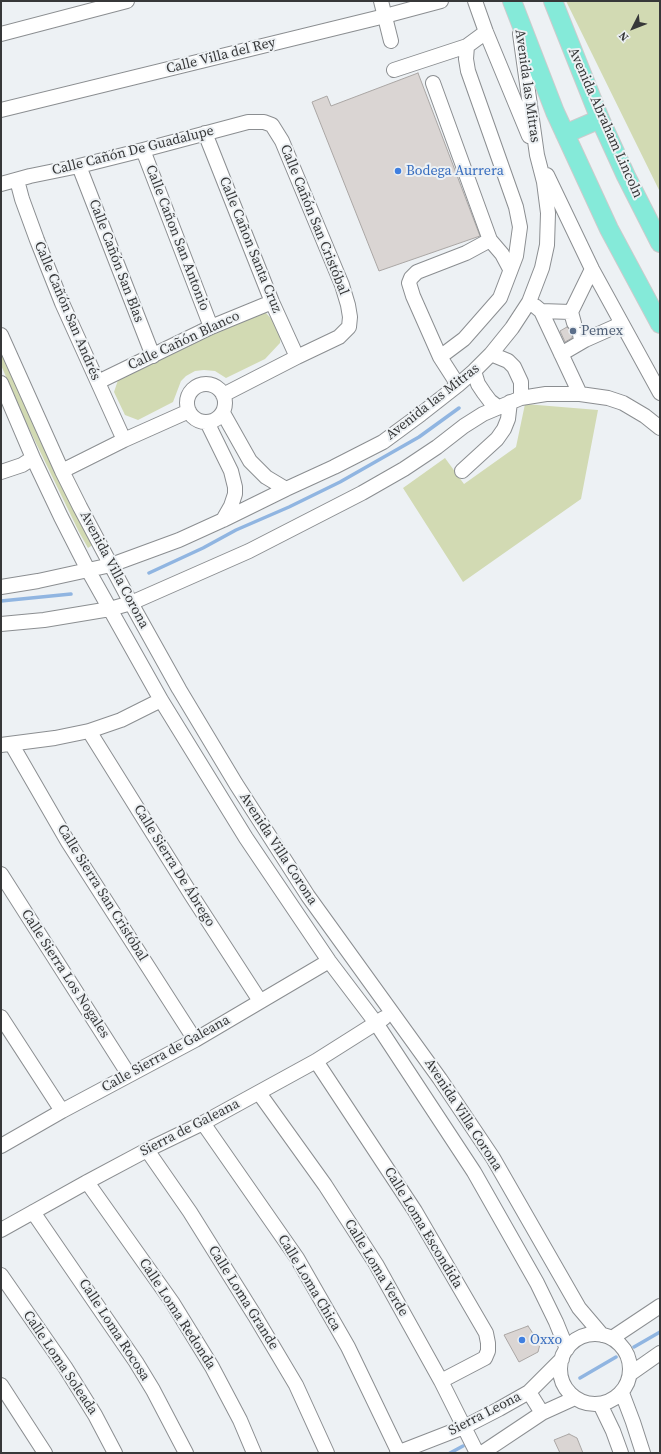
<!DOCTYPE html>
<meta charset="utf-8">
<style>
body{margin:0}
#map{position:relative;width:661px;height:1454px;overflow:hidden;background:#edf1f4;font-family:"Source Serif 4",serif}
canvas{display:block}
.frame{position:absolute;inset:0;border:2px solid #373839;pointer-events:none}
.north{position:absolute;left:613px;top:8px;width:40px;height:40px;-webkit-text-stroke:3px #edf1f4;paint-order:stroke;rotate:228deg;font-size:11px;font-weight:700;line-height:16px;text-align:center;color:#373839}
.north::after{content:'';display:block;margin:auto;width:14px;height:18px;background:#373839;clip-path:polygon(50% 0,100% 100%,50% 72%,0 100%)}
</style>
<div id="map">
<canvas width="661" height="1454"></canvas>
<div class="frame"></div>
<div class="north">N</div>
</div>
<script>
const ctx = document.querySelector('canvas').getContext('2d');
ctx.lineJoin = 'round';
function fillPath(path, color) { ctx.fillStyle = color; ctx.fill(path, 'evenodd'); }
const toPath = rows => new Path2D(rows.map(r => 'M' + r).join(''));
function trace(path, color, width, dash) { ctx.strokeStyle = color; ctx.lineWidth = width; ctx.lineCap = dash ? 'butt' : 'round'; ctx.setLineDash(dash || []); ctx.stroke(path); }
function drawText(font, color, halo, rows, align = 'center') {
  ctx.font = font + ' "Source Serif 4",serif'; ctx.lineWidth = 4; ctx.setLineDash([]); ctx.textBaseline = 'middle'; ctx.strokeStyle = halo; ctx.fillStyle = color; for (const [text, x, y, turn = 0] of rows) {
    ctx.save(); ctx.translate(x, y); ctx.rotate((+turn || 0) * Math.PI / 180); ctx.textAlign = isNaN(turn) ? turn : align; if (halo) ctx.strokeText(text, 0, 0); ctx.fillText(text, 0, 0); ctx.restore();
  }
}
fillPath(toPath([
 [566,1,660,1,660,192],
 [254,310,266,313,276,324,281,333,280,343,265,359,226,378,215,371,204,370,195,371,186,376,181,381,173,402,138,420,125,415,114,392,118,380],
 [1,340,94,544,88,548,79,532,20,410,1,365],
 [525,404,598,410,581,499,463,582,403,488,445,458,464,484,516,447]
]), '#d2dab3');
trace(toPath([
 [149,573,203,548,236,530,289,507,340,482,419,437,459,408],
 [1,601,71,594],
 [634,1347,660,1332],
 [580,1378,616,1357],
 [450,1453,463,1446]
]), '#90b5e1', 3.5);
const building = toPath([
 [418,73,480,236,379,271,312,102,327,96,331,106,418,73],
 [567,327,573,331,572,338,565,342,560,331,567,327],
 [528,1326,540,1344,538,1352,519,1362,504,1335,528,1326],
 [569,1434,577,1438,583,1453,560,1453,554,1440,569,1434]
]);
fillPath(building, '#dad5d3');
trace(building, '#aaa6a4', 1);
const minor = toPath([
 [381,1,391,41],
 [475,1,486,32,529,136],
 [1,34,127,1],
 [394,70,467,46],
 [433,83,490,240],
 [1,110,385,16,441,1],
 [205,133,272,302,297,357],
 [143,150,211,327],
 [79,166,153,356],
 [547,175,592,269,660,393],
 [17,180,22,199,37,240,62,303,124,440],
 [1,184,30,176,79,166,143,150,248,122,264,122,272,125,282,141,342,285,348,305,350,317,349,327,339,337,297,357,223,395],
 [535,306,541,311,571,312],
 [541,311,580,394],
 [574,323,571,312,592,269],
 [1,335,62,471,80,507,131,603,179,689,236,784,308,896,440,1079,493,1158,579,1308,602,1335],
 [580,335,585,340,621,324],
 [491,354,508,361,514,367,521,382,521,398],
 [561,354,585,340],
 [440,357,464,339,500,298,516,256,520,227,516,207,468,71,466,59,467,46,486,32],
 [474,371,478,384,484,393,490,401,498,407],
 [98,382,211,327,272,302],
 [1,383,33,458,61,517,88,570,161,700,246,838,329,961,376,1023,474,1172,537,1283,556,1322,567,1349],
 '187 403a19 19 0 1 1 38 0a19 19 0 1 1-38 0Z',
 [458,385,440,357,413,296,409,283,411,278,417,272,466,253,490,240,502,254,510,269],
 [223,413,250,461,266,477,286,489],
 [207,422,231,471,235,487,235,494,231,506,223,520],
 [62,471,124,440,189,411],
 [462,471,497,439,504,429,508,419,510,402],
 [1,472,22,465,33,458],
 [1,587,38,581,111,565,179,540,223,520,286,489,334,467,383,442,421,414,458,385,474,371,491,354,512,328,529,302,542,268,547,245,548,213,544,182,537,155,520,34],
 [1,624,44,620,110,609,131,603,249,551,362,493,404,469,437,447,464,426,483,414,521,398,546,394,580,394,608,398,623,403,645,416,660,428],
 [89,731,192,896,260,1001],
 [1,745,55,738,89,731,121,720,161,700],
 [12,745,68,842,195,1040],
 [1,874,129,1075],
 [1,1017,62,1111],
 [316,1061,415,1211,486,1333,488,1343,488,1351,485,1358,441,1381],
 [259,1093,325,1185,376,1264,441,1381,477,1453],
 [203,1123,297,1258,348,1347,399,1453],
 [1,1146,62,1111,195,1040,329,961],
 [147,1150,190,1212,255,1316,296,1385,327,1453],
 [87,1182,172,1302,212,1367,240,1420,254,1453],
 [33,1212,136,1362,153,1390,186,1453],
 [1,1230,87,1182,147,1150,203,1123,316,1061,384,1018],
 [1,1275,65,1367,95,1415,115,1453],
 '560 1369a35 35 0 1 1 70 0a35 35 0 1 1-70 0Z',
 [612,1338,660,1306],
 [630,1374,660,1353],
 [1,1385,45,1453],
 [529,1392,542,1413],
 [622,1393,633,1422,643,1453],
 [600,1404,613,1431,621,1453],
 [397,1453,464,1427,499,1409,529,1392,562,1359],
 [482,1453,542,1413,575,1398]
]);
const major = toPath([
 [512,1,555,112,609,229,660,324],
 [553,1,600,119,626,176,660,243],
 [565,134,600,119]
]);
trace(minor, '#8b8e91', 16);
trace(major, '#cbcbcc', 20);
trace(minor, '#fff', 14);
trace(major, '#85ead9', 18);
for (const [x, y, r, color] of [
 [398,171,4,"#3f7fe0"],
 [573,331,4,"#5c6f8a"],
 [522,1340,4,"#3f7fe0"]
]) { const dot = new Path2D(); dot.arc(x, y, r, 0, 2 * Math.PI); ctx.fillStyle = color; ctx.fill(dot); trace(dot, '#edf1f4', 1.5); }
drawText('14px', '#373839', '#edf1f4', [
 ["Calle Villa del Rey",221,56,-14],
 ["Avenida las Mitras",527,86,82],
 ["Avenida Abraham Lincoln",605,123,66],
 ["Calle Cañón De Guadalupe",133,151,-14],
 ["Calle Cañón San Cristóbal",314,220,68],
 ["Calle Cañon San Antonio",177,238,69],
 ["Calle Cañon Santa Cruz",250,245,68],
 ["Calle Cañón San Blas",116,261,69],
 ["Calle Cañón San Andrés",67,311,67],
 ["Calle Cañón Blanco",184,341,-25],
 ["Avenida las Mitras",433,402,-38],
 ["Avenida Villa Corona",114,570,62],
 ["Avenida Villa Corona",278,849,57],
 ["Calle Sierra De Ábrego",174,866,58],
 ["Calle Sierra San Cristóbal",102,893,58],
 ["Calle Sierra Los Nogales",65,974,57],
 ["Calle Sierra de Galeana",166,1054,-29],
 ["Avenida Villa Corona",463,1115,57],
 ["Sierra de Galeana",190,1128,-27],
 ["Calle Loma Escondida",423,1228,59],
 ["Calle Loma Verde",376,1268,59],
 ["Calle Loma Chica",309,1283,59],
 ["Calle Loma Grande",243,1298,58],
 ["Calle Loma Redonda",177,1314,57],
 ["Calle Loma Rocosa",114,1330,57],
 ["Calle Loma Soleada",60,1363,56],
 ["Sierra Leona",485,1414,-27]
]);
drawText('14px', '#366cbe', '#edf1f4', [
 ["Bodega Aurrera",406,171],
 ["Oxxo",530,1340]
], 'left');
drawText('14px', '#4e5e75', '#edf1f4', [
 ["Pemex",581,331]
], 'left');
</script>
